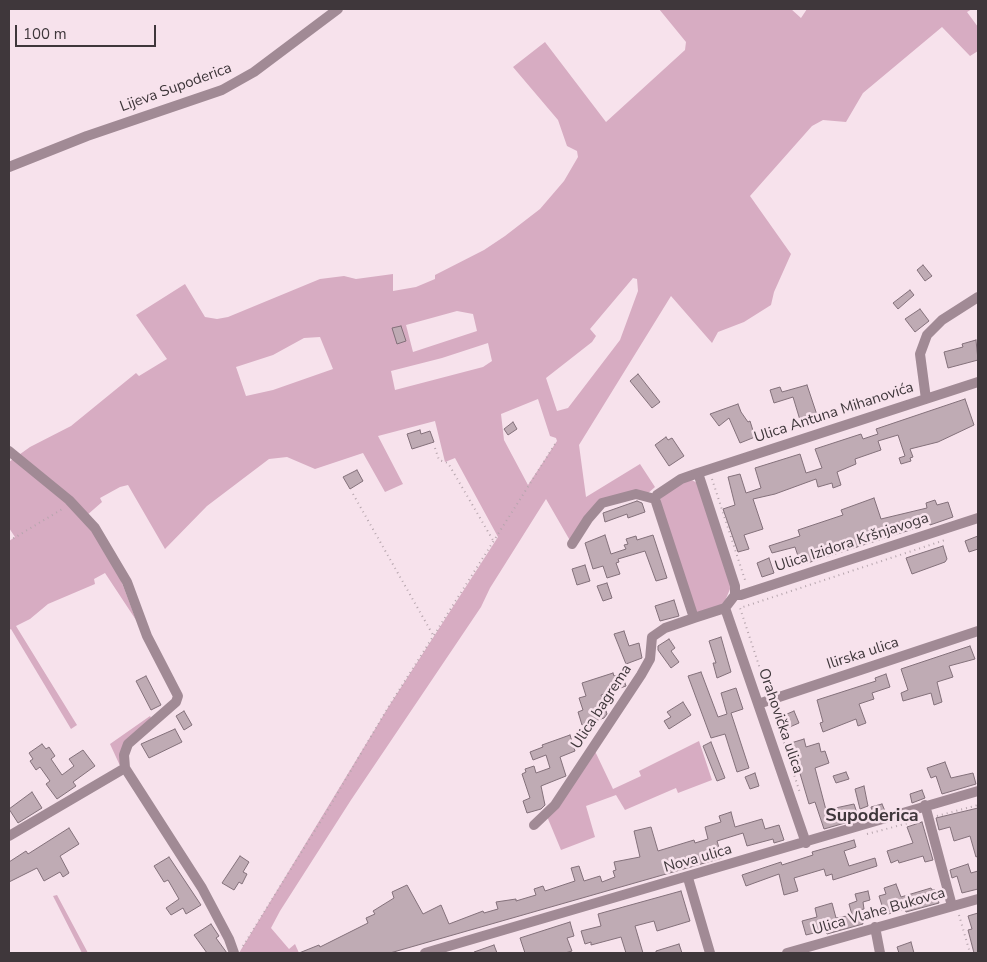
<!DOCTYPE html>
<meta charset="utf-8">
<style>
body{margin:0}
#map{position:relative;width:987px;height:962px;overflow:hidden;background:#f7e2ec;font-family:"Nunito Sans",sans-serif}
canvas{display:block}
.frame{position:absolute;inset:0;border:10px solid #3f373b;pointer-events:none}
.scale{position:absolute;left:15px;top:25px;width:141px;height:22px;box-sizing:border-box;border:2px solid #3f373b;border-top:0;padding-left:6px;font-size:15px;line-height:18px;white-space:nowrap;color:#3f373b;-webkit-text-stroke:4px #f7e2ec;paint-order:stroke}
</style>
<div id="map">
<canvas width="987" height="962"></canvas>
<div class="frame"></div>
<div class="scale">100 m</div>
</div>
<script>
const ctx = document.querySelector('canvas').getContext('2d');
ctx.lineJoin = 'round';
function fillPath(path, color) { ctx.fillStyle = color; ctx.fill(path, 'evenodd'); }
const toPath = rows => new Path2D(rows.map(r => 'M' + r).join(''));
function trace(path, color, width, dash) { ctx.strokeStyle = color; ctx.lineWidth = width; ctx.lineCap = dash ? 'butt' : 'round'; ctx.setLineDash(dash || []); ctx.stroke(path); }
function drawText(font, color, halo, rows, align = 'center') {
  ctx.font = font + ' "Nunito Sans",sans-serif'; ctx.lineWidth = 5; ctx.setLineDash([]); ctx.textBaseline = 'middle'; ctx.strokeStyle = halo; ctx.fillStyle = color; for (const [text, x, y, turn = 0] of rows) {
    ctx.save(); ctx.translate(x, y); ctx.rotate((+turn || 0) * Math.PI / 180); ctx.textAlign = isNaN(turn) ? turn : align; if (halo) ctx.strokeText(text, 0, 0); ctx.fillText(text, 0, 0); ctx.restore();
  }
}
fillPath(toPath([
 [659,9,791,9,801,18,807,9,972,9,967,12,978,27,978,51,970,56,942,27,863,93,846,122,823,120,812,126,750,196,791,254,774,292,771,305,744,322,718,332,712,343,671,296,579,445,586,497,640,464,655,487,646,495,602,503,572,544,546,499,490,588,481,607,351,800,280,911,271,928,289,949,295,944,299,953,239,953,389,706,498,537,455,458,445,462,435,421,378,436,403,484,385,492,363,453,315,469,287,457,269,459,207,506,165,549,128,485,120,487,100,498,102,502,86,516,111,554,136,620,105,573,94,579,95,584,48,604,30,619,16,626,77,725,71,729,11,629,9,630,9,541,15,537,9,528,9,462,30,447,71,426,136,373,139,376,167,359,136,315,185,284,205,317,217,319,228,317,320,279,344,276,356,279,393,274,393,291,416,287,435,279,435,275,484,250,505,236,540,209,564,181,578,157,577,151,567,146,558,120,513,67,545,42,606,122,685,50,686,42],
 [633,278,637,279,638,291,620,340,568,408,557,411,546,378,592,342,596,336,590,329],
 [457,311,473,314,477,331,413,352,406,325],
 [320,337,333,369,273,390,246,396,236,367,273,355,304,338],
 [488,343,492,361,483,367,395,390,391,371,442,358],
 [538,399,550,436,556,438,557,441,528,485,504,440,501,414],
 [690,479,699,484,730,581,730,589,725,601,721,606,697,613,659,503,661,498,670,490],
 [150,716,153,721,128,744,122,770,110,744],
 [699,741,712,780,678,793,676,788,625,810,616,795,586,806,595,837,561,850,546,814,593,747,613,789,641,776,639,771],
 [57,895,88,953,82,953,53,896]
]), '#d7acc2');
const building = toPath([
 [923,265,932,276,925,281,917,270,923,265],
 [910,290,914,295,898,309,893,303,910,290],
 [920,309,929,321,915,332,905,319,920,309],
 [401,326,406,341,397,344,392,328,401,326],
 [976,340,978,360,948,368,944,352,963,347,962,344,976,340],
 [638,374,660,402,652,408,630,381,638,374],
 [807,385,817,415,800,420,793,397,774,403,770,390,780,387,782,392,807,385],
 [965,399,974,425,938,442,910,449,913,457,910,458,911,461,901,464,899,458,905,456,898,435,878,441,881,450,855,459,856,464,837,472,841,485,833,488,832,483,818,487,816,479,775,494,753,499,763,529,744,535,749,549,738,552,723,509,735,505,728,477,740,474,746,493,761,488,755,468,800,454,806,473,822,468,815,449,861,434,863,439,878,434,876,429,965,399],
 [738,404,741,412,748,422,750,421,755,437,740,443,729,418,719,426,710,414,738,404],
 [513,422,517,429,508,435,504,429,513,422],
 [420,430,421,434,430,431,434,442,412,449,407,434,420,430],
 [666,437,668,440,672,438,684,456,669,466,655,445,666,437],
 [357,470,363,481,350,489,343,477,357,470],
 [874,498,881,519,927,508,926,503,935,500,937,505,948,502,953,517,930,525,928,519,911,524,913,529,801,565,795,547,772,553,769,546,800,536,798,530,843,515,841,510,874,498],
 [637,501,642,503,645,512,628,518,627,514,605,522,603,513,637,501],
 [605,535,611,554,626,549,624,545,628,544,626,539,636,536,637,540,653,535,667,578,656,581,645,551,618,559,619,562,616,563,620,574,607,578,603,566,593,569,585,543,605,535],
 [978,536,978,549,969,552,965,541,978,536],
 [943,546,947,559,945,562,912,574,906,558,943,546],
 [769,558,774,573,762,577,757,563,769,558],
 [585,565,590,581,577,585,572,569,585,565],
 [607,583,612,598,603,601,597,586,607,583],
 [674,600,679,616,660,621,655,606,674,600],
 [624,631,629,646,639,643,642,658,626,664,614,634,624,631],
 [721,637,731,672,717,678,713,663,716,663,709,641,721,637],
 [669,639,675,648,671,651,679,662,671,668,658,650,658,646,669,639],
 [970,646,975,659,949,666,953,677,937,682,942,702,934,705,931,693,903,701,901,693,908,690,901,669,970,646],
 [701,672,718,717,727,714,721,693,736,688,743,709,731,713,749,768,737,772,725,734,711,738,688,676,701,672],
 [613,673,614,676,622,674,626,686,601,695,607,714,604,718,582,725,578,712,583,710,579,698,586,696,582,683,613,673],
 [886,674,890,687,872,693,874,699,859,704,866,723,858,726,856,719,823,732,820,723,823,722,817,700,876,681,875,678,886,674],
 [146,676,161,705,151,710,136,681,146,676],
 [683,702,691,715,669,729,664,721,671,717,667,712,683,702],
 [184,711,192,725,184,730,176,716,184,711],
 [794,711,799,723,785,729,780,717,794,711],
 [175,729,182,742,149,758,141,744,175,729],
 [570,735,575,751,560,757,566,776,541,786,545,805,541,809,527,813,523,801,530,798,522,774,526,772,525,769,534,766,536,773,550,768,546,755,533,760,530,752,543,747,542,745,570,735],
 [804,739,806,747,819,743,821,752,825,751,829,763,815,768,826,810,854,804,859,819,824,829,815,802,809,804,791,743,804,739],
 [711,742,725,778,717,781,703,746,711,742],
 [42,744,46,749,49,747,55,756,51,759,62,775,74,766,69,759,83,750,95,766,73,782,76,786,57,799,46,784,50,781,40,767,36,770,30,761,33,759,29,753,42,744],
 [945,762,951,778,973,773,976,784,942,794,936,776,931,778,927,768,945,762],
 [846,772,849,779,836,783,833,776,846,772],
 [755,773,759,786,750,789,745,777,755,773],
 [864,786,868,806,860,809,855,789,864,786],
 [922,790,925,798,912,803,910,794,922,790],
 [32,792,42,808,18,823,9,809,32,792],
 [882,804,885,811,873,815,871,807,882,804],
 [978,808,978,856,976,857,970,836,954,841,950,827,939,830,936,818,978,808],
 [731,812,735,827,762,819,765,829,779,825,784,840,774,843,773,839,747,846,743,833,717,841,722,858,390,953,299,953,319,945,320,947,368,923,366,918,375,914,373,911,394,898,392,892,407,885,423,914,441,905,449,924,483,911,484,913,498,909,496,902,516,899,516,901,536,895,534,889,543,886,545,891,575,881,571,868,579,866,584,881,600,876,602,882,615,877,613,871,616,870,614,862,640,857,634,831,651,827,658,851,694,840,695,843,708,839,705,827,721,822,719,816,731,812],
 [922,822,933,860,925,862,923,856,899,863,898,860,891,863,887,851,913,843,907,827,922,822],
 [69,828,79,844,60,856,69,873,63,877,60,872,44,881,37,868,9,882,9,862,26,851,28,854,69,828],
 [854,840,856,847,844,851,849,866,875,858,877,866,833,880,832,874,826,876,824,869,794,878,798,891,784,895,779,874,746,886,742,875,781,862,782,865,813,855,812,852,854,840],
 [240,856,249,862,243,872,247,874,242,884,239,882,234,890,222,883,240,856],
 [169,857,201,905,186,914,183,908,171,915,166,908,179,899,168,880,164,882,154,866,169,857],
 [968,864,971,873,978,871,978,889,962,893,957,876,952,878,950,870,968,864],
 [896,884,901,897,931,888,932,890,935,890,939,903,906,912,905,909,885,915,879,896,886,894,884,888,896,884],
 [681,891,690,921,657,931,654,921,635,926,643,953,626,953,621,937,591,945,591,942,585,944,581,931,601,926,598,914,681,891],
 [868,891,870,900,863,902,864,909,859,910,863,924,827,934,826,930,806,935,802,921,817,917,815,908,832,903,836,918,852,915,849,904,857,901,855,894,868,891],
 [978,913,978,953,974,953,968,930,972,929,968,916,978,913],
 [570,922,574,936,567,938,572,951,565,953,525,953,520,938,570,922],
 [211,924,219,936,216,938,227,953,207,953,194,935,211,924],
 [911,942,914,953,899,953,897,947,911,942],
 [679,944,682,953,656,953,656,951,679,944],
 [494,945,497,953,474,953,474,952,494,945]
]);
fillPath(building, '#bfabb4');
trace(building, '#83707a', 1);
trace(toPath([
 [435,448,439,460,448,463,494,542],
 [712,479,746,583],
 [353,494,433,635],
 [9,541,64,508],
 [767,690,740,608,945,540],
 [773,709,800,793],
 [937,816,978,805],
 [867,834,920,820],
 [959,915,970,953],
 [243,946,327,811,389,706,557,441]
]), '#b6a5ad', 2, [1, 4]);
trace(toPath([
 [9,167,87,136,222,90,254,72,338,9],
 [926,399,920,354,927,335,942,320,978,297],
 [9,451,69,500,95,528,127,582,147,636,178,696,176,702,128,744,124,755,125,768],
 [698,473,978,382],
 [572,544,588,519,602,503,636,494,655,499],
 [735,595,741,595,978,518],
 [725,608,694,618,655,499,657,495,681,479,698,473,735,586,735,595,725,608,806,843],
 [758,704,978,631],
 [925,805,952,906],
 [534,825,555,805,641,675,650,659,652,637,665,628,694,618],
 [9,836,125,768,202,888,229,939,234,953],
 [688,878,710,953],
 [875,927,880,953],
 [425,953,978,791],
 [787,953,978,899]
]), '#a18a95', 10);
drawText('15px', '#3f373b', '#f7e2ec', [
 ["Lijeva Supoderica",176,88,-20],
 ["Ulica Antuna Mihanovića",834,413,-18],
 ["Ulica Izidora Kršnjavoga",852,543,-18],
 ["Ilirska ulica",863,654,-18],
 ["Ulica bagrema",602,707,-57],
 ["Orahovička ulica",780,721,71],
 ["Nova ulica",698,859,-16],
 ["Ulica Vlahe Bukovca",879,912,-16]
]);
drawText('bold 18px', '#3f373b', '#f7e2ec', [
 ["Supoderica",872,817]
]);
</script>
